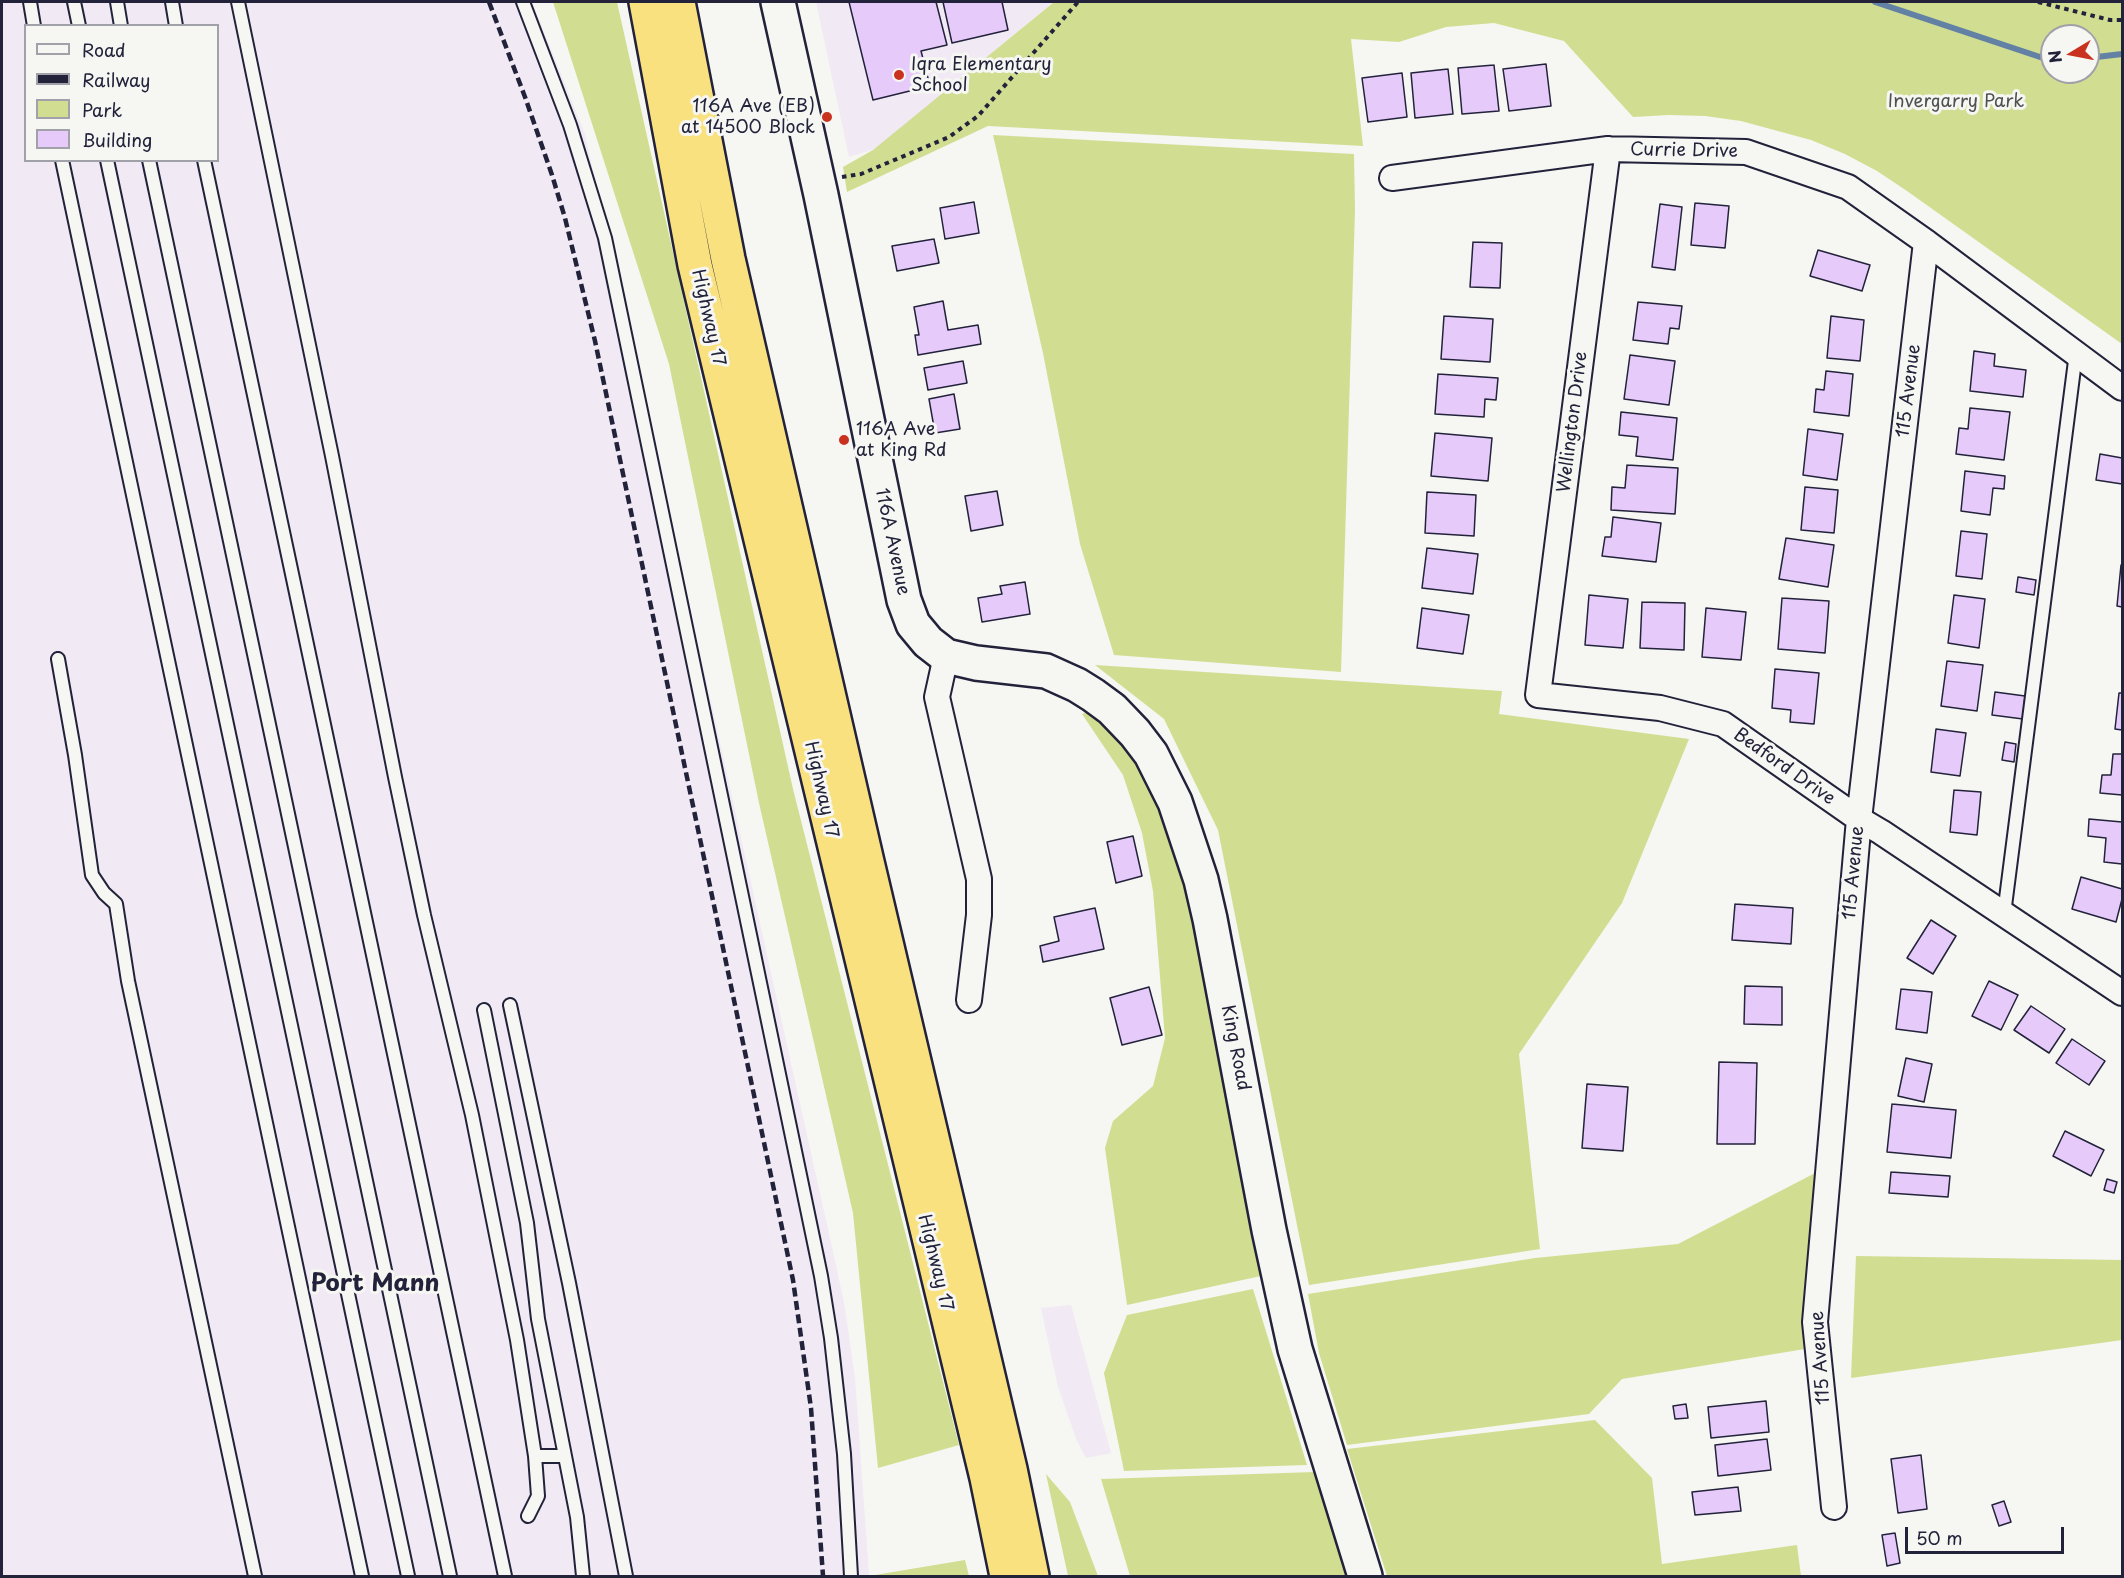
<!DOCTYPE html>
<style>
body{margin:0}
#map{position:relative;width:2124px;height:1578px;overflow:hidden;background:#f6f6f2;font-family:"Playpen Sans",sans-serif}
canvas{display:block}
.frame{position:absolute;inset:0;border:3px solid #22223b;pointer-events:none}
.legend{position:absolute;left:24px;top:24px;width:195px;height:138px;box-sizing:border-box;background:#f6f6f2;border:2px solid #a1a1a9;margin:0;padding:8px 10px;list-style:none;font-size:18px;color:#22223b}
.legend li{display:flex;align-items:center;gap:12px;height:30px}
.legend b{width:30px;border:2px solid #a1a1a9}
.north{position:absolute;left:2040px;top:24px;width:60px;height:60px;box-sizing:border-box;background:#f6f6f2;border:2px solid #a1a1a9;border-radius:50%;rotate:260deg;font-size:16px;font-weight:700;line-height:24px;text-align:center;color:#22223b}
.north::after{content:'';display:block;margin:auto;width:21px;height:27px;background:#c8321e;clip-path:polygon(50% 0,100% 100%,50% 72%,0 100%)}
.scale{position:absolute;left:1905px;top:1527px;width:159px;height:27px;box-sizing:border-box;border:3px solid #22223b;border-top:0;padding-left:8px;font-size:18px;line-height:21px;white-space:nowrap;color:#22223b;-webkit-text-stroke:4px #f6f6f2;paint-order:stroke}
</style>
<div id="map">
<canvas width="2124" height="1578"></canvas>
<div class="frame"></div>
<ul class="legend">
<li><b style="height:8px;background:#f6f6f2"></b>Road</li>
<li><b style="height:8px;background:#22223b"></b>Railway</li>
<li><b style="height:16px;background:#d1de91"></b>Park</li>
<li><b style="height:16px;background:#e6cbfa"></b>Building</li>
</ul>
<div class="north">N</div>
<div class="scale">50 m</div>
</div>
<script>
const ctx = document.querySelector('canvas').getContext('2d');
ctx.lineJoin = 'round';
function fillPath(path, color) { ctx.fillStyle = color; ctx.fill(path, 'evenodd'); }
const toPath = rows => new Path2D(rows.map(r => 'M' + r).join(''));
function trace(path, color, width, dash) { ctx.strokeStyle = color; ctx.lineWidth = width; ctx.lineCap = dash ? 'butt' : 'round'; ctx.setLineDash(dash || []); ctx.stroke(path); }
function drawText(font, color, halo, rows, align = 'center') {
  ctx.font = font + ' "Playpen Sans",sans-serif'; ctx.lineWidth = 6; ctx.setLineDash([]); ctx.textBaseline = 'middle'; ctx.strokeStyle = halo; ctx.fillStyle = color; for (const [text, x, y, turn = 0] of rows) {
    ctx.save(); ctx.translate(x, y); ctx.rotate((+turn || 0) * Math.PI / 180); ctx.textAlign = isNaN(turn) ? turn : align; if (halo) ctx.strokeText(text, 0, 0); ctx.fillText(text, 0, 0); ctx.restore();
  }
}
fillPath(toPath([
 [2,2,532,2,585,134,844,1302,855,1378,869,1576,2,1576],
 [26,26,218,26,218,160,26,160],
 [816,2,1053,2,878,148,849,157],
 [1071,1305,1111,1453,1086,1458,1077,1441,1058,1387,1041,1308]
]), '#f1e9f4');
fillPath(toPath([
 [553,2,617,2,793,789,959,1445,878,1468,853,1213,759,803,669,364],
 [1054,2,2122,2,2122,344,1907,191,1877,171,1845,154,1811,140,1741,121,1705,116,1669,115,1633,117,1564,41,1494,23,1446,27,1399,42,1351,39,1363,146,988,126,847,192,843,167,873,150],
 [2052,36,2088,36,2088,72,2052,72],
 [993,135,1354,154,1355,210,1341,672,1114,655,1080,544,1043,353],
 [1095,665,1502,691,1499,714,1689,739,1622,903,1519,1054,1540,1249,1309,1285,1218,830,1164,719],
 [1096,709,1141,761,1176,834,1207,970,1261,1276,1127,1305,1105,1148,1113,1121,1153,1086,1165,1038,1153,891,1142,833,1123,775,1082,714],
 [1821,1170,1811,1348,1622,1379,1589,1414,1347,1445,1319,1353,1308,1294,1535,1258,1678,1244],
 [1856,1256,2122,1260,2122,1340,1851,1378],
 [1253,1289,1307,1465,1124,1471,1104,1373,1127,1315],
 [1595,1420,1652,1478,1662,1564,1797,1545,1801,1576,1387,1576,1347,1449],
 [1315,1472,1346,1576,1130,1576,1101,1479],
 [1046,1474,1070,1502,1098,1576,1068,1576],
 [965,1560,969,1576,869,1576]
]), '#d1de91');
trace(toPath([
 [1875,2,2052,61],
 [2088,58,2122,54]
]), '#6381a5', 6);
const building = toPath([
 [849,2,936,2,947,45,921,51,930,86,873,100,849,2],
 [943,2,1002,2,1008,30,952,43,943,2],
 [1546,64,1551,106,1509,111,1503,69,1546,64],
 [1494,65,1499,111,1462,114,1458,68,1494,65],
 [1448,69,1453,114,1415,118,1411,73,1448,69],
 [1402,73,1407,117,1368,122,1362,78,1402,73],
 [974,202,979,233,945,239,940,208,974,202],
 [1695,203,1729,206,1725,248,1691,245,1695,203],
 [1660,204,1682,207,1675,270,1652,267,1660,204],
 [934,239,939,263,897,271,892,246,934,239],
 [1473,242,1502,243,1500,288,1470,287,1473,242],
 [1818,250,1870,265,1862,291,1810,276,1818,250],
 [943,301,948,330,978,325,981,344,918,355,915,335,919,335,914,307,943,301],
 [1638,302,1682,306,1679,329,1670,328,1668,344,1633,340,1638,302],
 [1444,316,1493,319,1490,362,1441,359,1444,316],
 [1831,316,1864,320,1860,361,1827,358,1831,316],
 [1974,351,1995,354,1994,366,2026,370,2023,397,1970,391,1974,351],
 [1630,355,1675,361,1669,405,1624,399,1630,355],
 [963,361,967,383,928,390,924,368,963,361],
 [1826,371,1853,374,1849,416,1814,412,1816,389,1824,390,1826,371],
 [1438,374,1498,378,1496,400,1485,399,1484,417,1435,414,1438,374],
 [954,394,960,429,935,433,929,399,954,394],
 [1970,408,2010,412,2004,460,1956,454,1959,428,1968,429,1970,408],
 [1621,412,1677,418,1673,460,1636,456,1638,437,1619,435,1621,412],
 [1808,429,1843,434,1837,480,1803,475,1808,429],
 [1435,433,1492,438,1488,481,1431,476,1435,433],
 [2100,454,2122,458,2122,484,2096,480,2100,454],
 [1627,465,1678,468,1675,514,1611,510,1612,487,1625,488,1627,465],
 [1965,471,2005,476,2004,489,1993,488,1990,515,1961,511,1965,471],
 [1805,487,1838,490,1834,533,1801,530,1805,487],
 [997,491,1003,525,971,531,965,496,997,491],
 [1427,492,1476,495,1474,536,1425,533,1427,492],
 [1613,517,1661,523,1656,562,1602,556,1605,537,1611,537,1613,517],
 [1961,531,1987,534,1982,579,1956,576,1961,531],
 [1786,538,1834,545,1828,587,1779,579,1786,538],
 [1427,548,1478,554,1473,594,1422,588,1427,548],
 [2121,565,2122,565,2122,607,2117,606,2121,565],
 [2018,577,2036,580,2034,595,2016,592,2018,577],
 [1025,582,1030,614,982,622,978,598,1002,594,1000,586,1025,582],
 [1589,595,1628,599,1623,648,1585,645,1589,595],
 [1954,595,1985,599,1979,648,1948,643,1954,595],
 [1782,598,1829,601,1825,653,1778,649,1782,598],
 [1642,602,1685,603,1684,650,1640,648,1642,602],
 [1422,608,1469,615,1463,654,1417,648,1422,608],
 [1706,608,1746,612,1741,660,1702,657,1706,608],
 [1947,661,1983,665,1977,711,1941,706,1947,661],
 [1775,669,1819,673,1814,724,1790,722,1791,710,1772,708,1775,669],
 [1995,692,2025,696,2023,719,1992,715,1995,692],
 [2119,693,2122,693,2122,730,2115,729,2119,693],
 [1936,729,1966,733,1960,776,1931,772,1936,729],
 [2005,742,2016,744,2014,762,2002,760,2005,742],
 [2113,754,2122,754,2122,795,2100,793,2102,775,2111,775,2113,754],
 [1954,790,1981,792,1977,835,1950,832,1954,790],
 [2089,819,2122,822,2122,864,2104,862,2106,838,2088,836,2089,819],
 [1133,836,1142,876,1116,883,1107,842,1133,836],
 [2081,877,2122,889,2122,899,2116,922,2072,909,2081,877],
 [1735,904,1793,908,1791,944,1732,940,1735,904],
 [1095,908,1104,949,1043,962,1040,946,1059,941,1054,917,1095,908],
 [1931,920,1956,936,1933,974,1907,958,1931,920],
 [1989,981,2018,995,2001,1030,1972,1016,1989,981],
 [1745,986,1782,987,1782,1025,1744,1024,1745,986],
 [1149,987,1162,1035,1122,1045,1110,998,1149,987],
 [1901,989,1932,992,1927,1033,1896,1029,1901,989],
 [2031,1006,2065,1029,2049,1053,2014,1030,2031,1006],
 [2072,1039,2105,1061,2089,1085,2056,1063,2072,1039],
 [1906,1058,1932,1064,1924,1102,1898,1096,1906,1058],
 [1719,1062,1757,1063,1755,1144,1717,1144,1719,1062],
 [1587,1084,1628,1087,1623,1151,1582,1148,1587,1084],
 [1892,1104,1956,1110,1951,1158,1887,1152,1892,1104],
 [2065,1131,2104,1150,2091,1176,2053,1156,2065,1131],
 [1891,1172,1950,1176,1948,1197,1889,1193,1891,1172],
 [2107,1179,2117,1182,2114,1193,2104,1190,2107,1179],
 [1766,1401,1769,1432,1711,1438,1708,1407,1766,1401],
 [1686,1404,1688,1418,1675,1419,1673,1406,1686,1404],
 [1767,1439,1771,1470,1718,1476,1715,1445,1767,1439],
 [1921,1455,1927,1509,1898,1513,1891,1459,1921,1455],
 [1738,1487,1741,1511,1695,1515,1692,1492,1738,1487],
 [2004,1501,2011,1522,1999,1526,1992,1505,2004,1501],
 [1895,1533,1900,1563,1887,1566,1882,1535,1895,1533]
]);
fillPath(building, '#e6cbfa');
trace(building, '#22223b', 1.5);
const lane = toPath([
 [30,2,34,26],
 [74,2,79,26],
 [117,2,121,26],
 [172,2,176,26],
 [238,2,332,456,395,777,424,915,472,1115,517,1340,535,1456,538,1496,528,1516],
 [523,2,570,125,605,238,821,1276,831,1338,844,1454,851,1576],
 [62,160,362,1576],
 [107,160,408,1576],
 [149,160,450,1576],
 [204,160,505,1576],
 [58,659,75,755,92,875,104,893,116,904,128,981,255,1576],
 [2004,914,2076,353],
 [510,1005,569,1283,626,1576],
 [484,1010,527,1223,538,1319,577,1517,583,1576],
 [535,1456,565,1456]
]);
const street = toPath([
 [1608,149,1538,695,1660,708,1723,724,1859,819,1881,832,2122,993],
 [1392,178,1608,149,1746,152,1848,187,1926,242,2122,388],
 [946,656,937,697,979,879,979,915,969,1000],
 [1834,1507,1815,1322,1859,819,1926,242]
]);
const secondary = toPath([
 [778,2,821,195,904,600,913,624,928,642,946,656,976,663,1046,671,1077,685,1093,695,1112,709,1135,733,1151,754,1175,802,1201,880,1210,919,1269,1230,1295,1349,1365,1576]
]);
const highway = toPath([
 [646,2,695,265,987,1478,1007,1576],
 [678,2,728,259,867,862,1010,1469,1032,1576]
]);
trace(lane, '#22223b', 16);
trace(street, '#22223b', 28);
trace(secondary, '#22223b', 38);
trace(highway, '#22223b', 38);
trace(toPath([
 [2038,2,2110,20,2122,20],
 [842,177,861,174,949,137,978,116,1078,2]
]), '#22223b', 4, [4.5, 4.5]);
trace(lane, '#f6f6f2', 12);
trace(street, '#f6f6f2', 24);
trace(secondary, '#f6f6f2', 33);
trace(highway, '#fae180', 33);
trace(toPath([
 [489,2,525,97,552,175,565,218,595,341,793,1280,811,1408,823,1576]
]), '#22223b', 4.5, [9, 4.5]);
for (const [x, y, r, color] of [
 [899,75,6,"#c8321e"],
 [827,117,6,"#c8321e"],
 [844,440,6,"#c8321e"]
]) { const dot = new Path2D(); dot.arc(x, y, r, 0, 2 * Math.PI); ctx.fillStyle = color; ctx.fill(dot); trace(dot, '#f6f6f2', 2); }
drawText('18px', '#22223b', '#f6f6f2', [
 ["Iqra Elementary",911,65],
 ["School",911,86],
 ["116A Ave (EB)",815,107,"right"],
 ["at 14500 Block",815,128,"right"],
 ["116A Ave",856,430],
 ["at King Rd",856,451]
], 'left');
drawText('18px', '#4e5150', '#f6f6f2', [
 ["Invergarry Park",1956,102]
]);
drawText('18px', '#22223b', '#f6f6f2', [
 ["Currie Drive",1684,151,1],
 ["Highway 17",708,318,77],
 ["115 Avenue",1909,391,-83],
 ["Wellington Drive",1573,422,-83],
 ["116A Avenue",892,542,78],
 ["Bedford Drive",1784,767,35],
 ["Highway 17",821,790,77],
 ["115 Avenue",1854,873,-85],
 ["King Road",1235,1048,79],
 ["Highway 17",935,1263,76],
 ["115 Avenue",1821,1358,-94]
]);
drawText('bold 24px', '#22223b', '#f6f6f2', [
 ["Port Mann",375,1284]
]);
</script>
